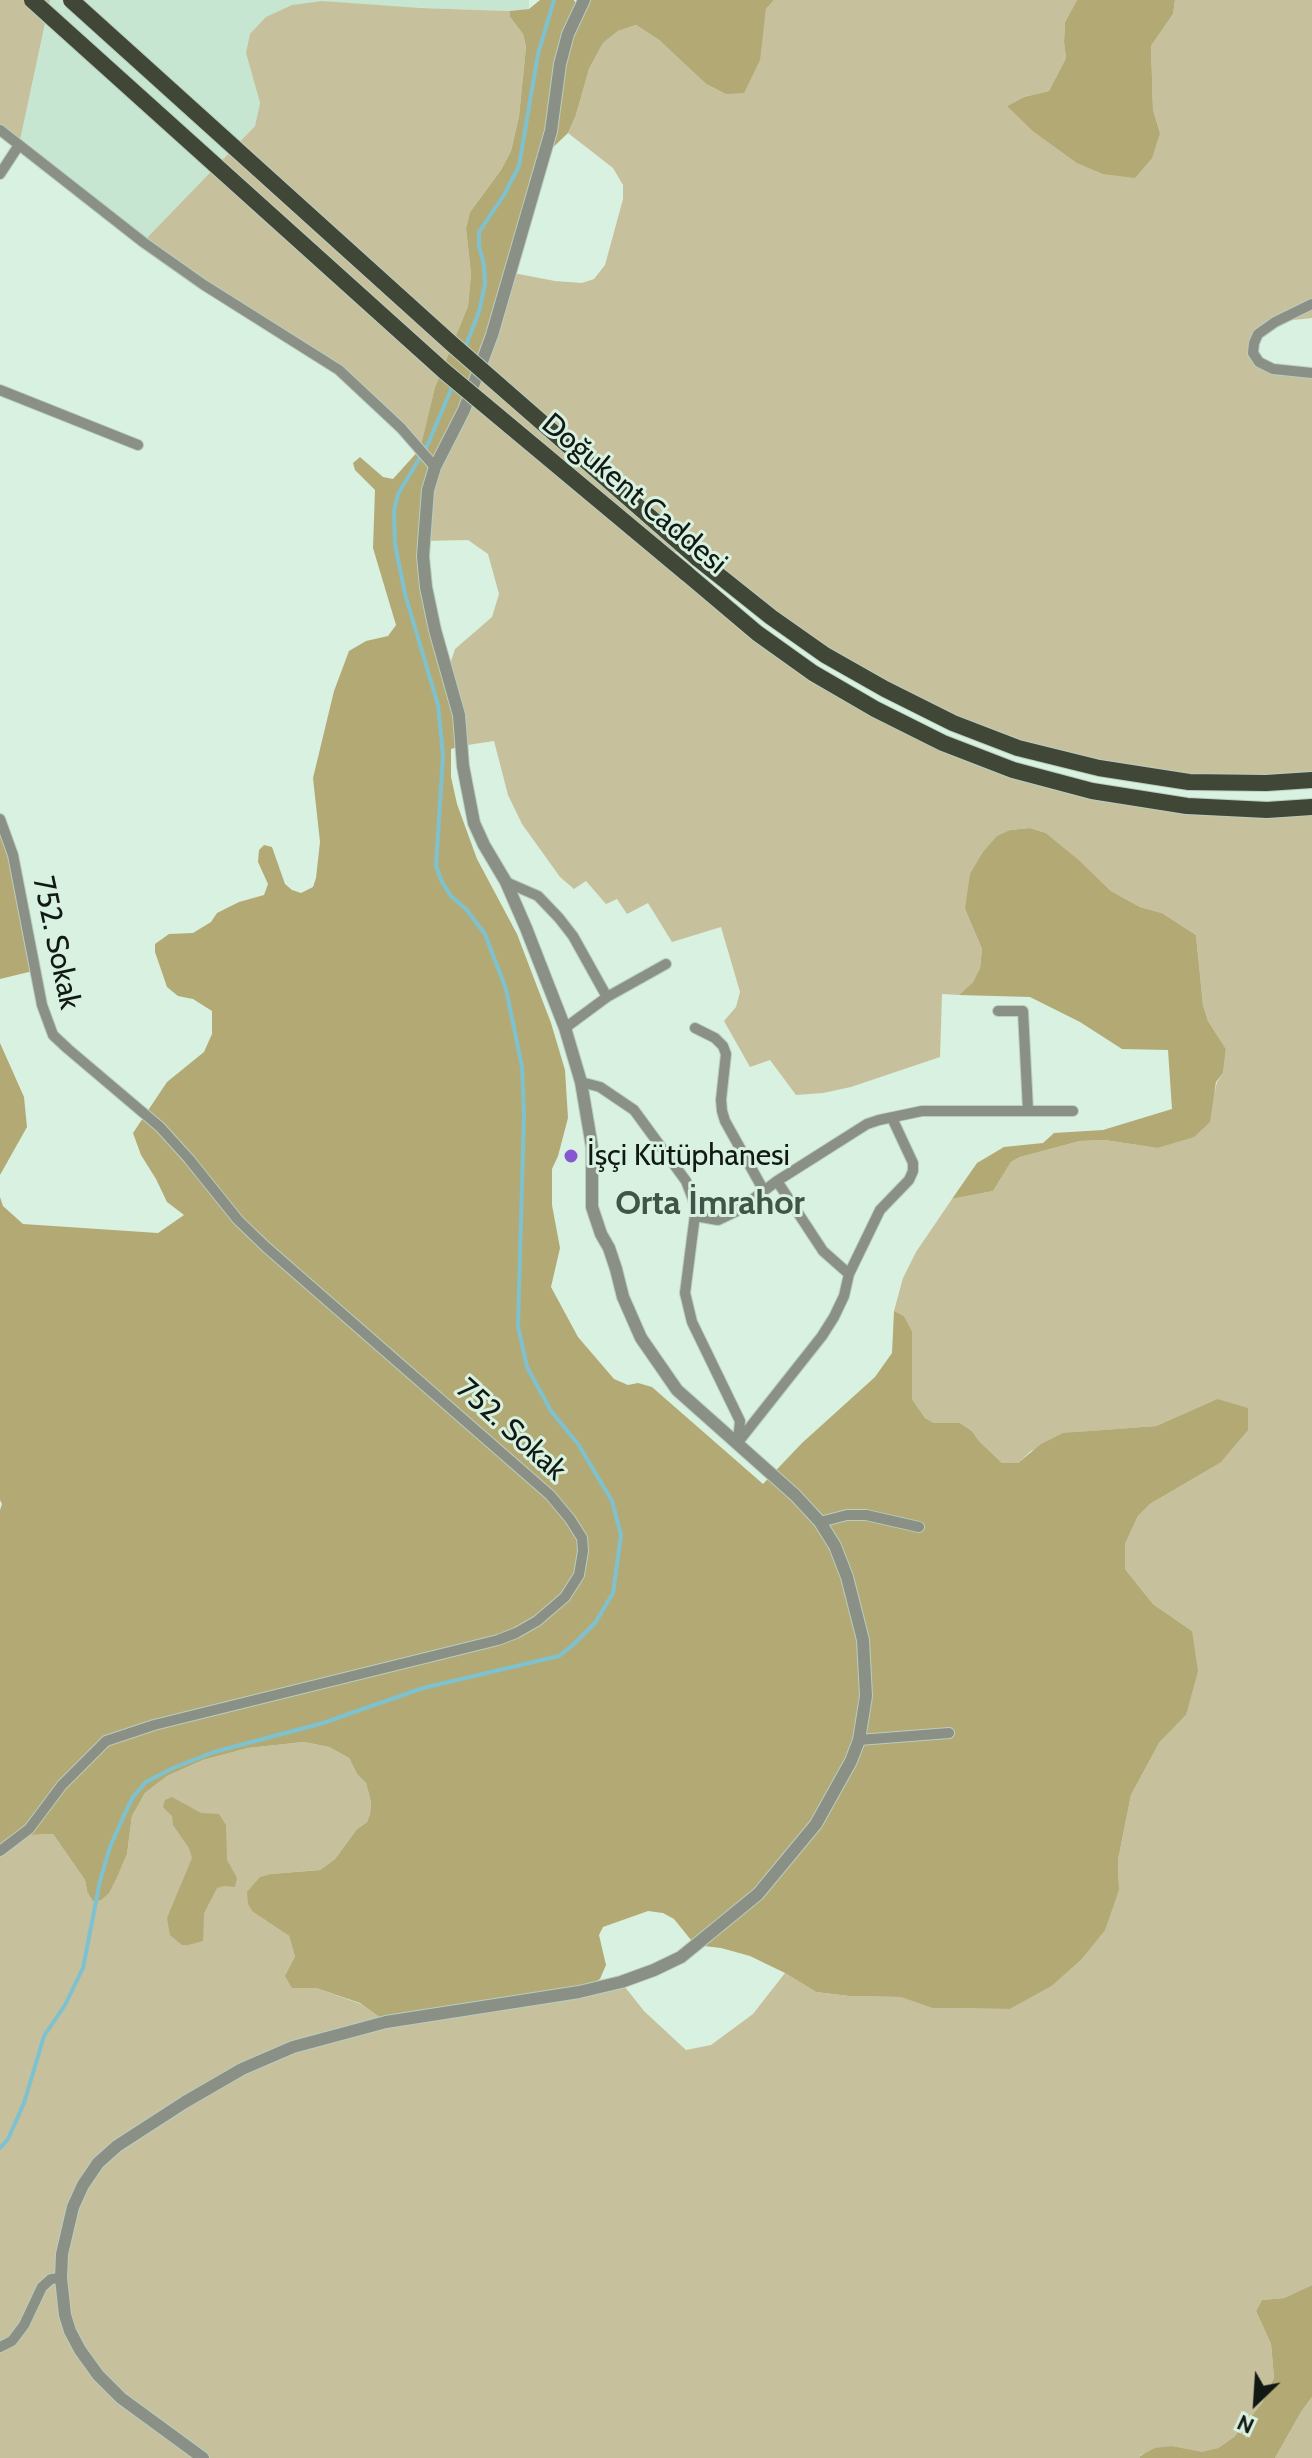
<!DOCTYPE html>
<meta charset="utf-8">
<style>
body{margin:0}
#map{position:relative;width:1312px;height:2458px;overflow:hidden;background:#d9f1e0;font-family:Cabin,sans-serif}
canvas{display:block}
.north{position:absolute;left:1216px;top:2362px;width:80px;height:80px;-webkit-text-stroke:6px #d9f1e0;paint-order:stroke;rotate:205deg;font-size:22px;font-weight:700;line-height:32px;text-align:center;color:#111914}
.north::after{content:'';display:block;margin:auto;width:28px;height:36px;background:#111914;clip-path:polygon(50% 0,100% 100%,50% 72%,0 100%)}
</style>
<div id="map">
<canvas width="1312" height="2458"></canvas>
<div class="north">N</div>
</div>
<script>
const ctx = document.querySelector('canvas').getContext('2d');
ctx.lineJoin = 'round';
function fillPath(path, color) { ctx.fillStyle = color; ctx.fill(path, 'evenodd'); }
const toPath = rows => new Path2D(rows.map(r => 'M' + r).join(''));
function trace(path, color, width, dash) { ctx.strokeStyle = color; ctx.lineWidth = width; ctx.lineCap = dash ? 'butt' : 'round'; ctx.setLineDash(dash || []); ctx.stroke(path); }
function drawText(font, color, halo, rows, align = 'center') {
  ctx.font = font + ' Cabin,sans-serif'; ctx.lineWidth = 6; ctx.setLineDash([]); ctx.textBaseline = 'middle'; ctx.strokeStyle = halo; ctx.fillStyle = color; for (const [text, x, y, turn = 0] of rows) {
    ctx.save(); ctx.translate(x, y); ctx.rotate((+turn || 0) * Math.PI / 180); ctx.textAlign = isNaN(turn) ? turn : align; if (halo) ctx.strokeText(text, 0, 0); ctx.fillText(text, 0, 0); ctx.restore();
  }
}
fillPath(toPath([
 [50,0,529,0,529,9,510,11,420,8,246,53,260,103,255,126,143,242,19,145]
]), '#c7e6d1');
fillPath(toPath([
 [0,0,50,0,19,145,0,130],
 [774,0,1077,0,1065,22,1064,42,1066,58,1049,91,1024,97,1007,106,1160,133,1153,110,1151,46,1173,14,1175,0,1312,0,1312,318,1275,322,1254,343,1260,362,1307,372,1312,367,1312,780,1189,782,1018,748,885,689,682,545,669,559,757,633,943,743,1092,791,1312,807,1312,2285,1284,2298,1262,2300,1256,2311,1271,2344,1274,2378,1262,2403,1234,2437,1218,2448,1202,2453,1172,2446,1140,2455,1140,2458,0,2458,0,1857,31,1835,53,1834,85,1880,87,1891,119,1873,127,1854,132,1816,145,1793,167,1776,203,1760,248,1748,304,1742,329,1747,349,1758,357,1774,366,1783,371,1802,370,1814,367,1822,357,1829,335,1859,320,1870,271,1874,253,1912,289,1936,295,1957,292,1987,316,1988,361,2004,386,2022,621,1982,644,2011,686,2050,711,2045,753,2014,785,1973,816,1992,849,1996,902,1997,932,2008,1010,2009,1052,1986,1081,1960,1119,1890,1118,1860,1131,1795,1159,1743,1186,1715,1192,1631,1153,1604,1125,1569,1125,1544,1138,1516,1150,1504,1220,1463,1217,1399,1156,1426,1079,1432,1031,1451,1018,1463,1002,1463,979,1441,972,1431,960,1423,934,1423,925,1418,912,1399,912,1331,904,1316,894,1311,903,1278,916,1252,952,1199,993,1191,1011,1162,1020,1157,1080,1141,1105,1140,1157,1148,1213,1099,1217,1082,1223,1073,1226,1049,1208,1021,1203,1005,1196,935,1162,913,1140,907,1111,891,1079,860,1046,833,1030,828,1010,830,997,837,965,909,982,949,980,968,973,982,959,995,942,994,940,1057,851,1087,823,1093,796,1095,770,1060,750,1067,724,1021,736,1007,740,992,721,927,672,942,648,903,627,914,617,899,606,904,586,881,574,889,560,877,522,824,508,795,494,741,461,746,447,674,455,649,492,617,499,594,488,554,468,540,423,541,428,490,508,272,555,281,582,283,594,279,605,265,623,199,623,185,613,168,568,133,576,115,589,69,603,43,618,31,636,25,659,40,705,83,763,30,766,9],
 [322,1,420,8,510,11,510,17,523,34,526,47,519,116,511,151,501,170,470,212,466,228,471,274,468,306,435,387,420,450,359,389,143,242,255,126,260,103,246,53,250,34,266,17,292,5],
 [1312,2397,1312,2458,1275,2458,1301,2412]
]), '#c7c09d');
fillPath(toPath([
 [540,0,574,0,579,10,584,0,774,0,766,9,760,60,744,93,726,94,705,83,659,40,636,25,618,31,603,43,589,69,576,115,568,133,544,156,492,335,435,467,423,556,461,746,451,749,451,777,457,804,477,859,517,934,551,1023,565,1070,568,1118,558,1156,552,1169,552,1205,560,1248,551,1287,578,1337,614,1379,628,1385,638,1383,652,1387,763,1484,802,1443,875,1377,892,1353,894,1311,904,1316,912,1331,912,1399,925,1418,934,1423,960,1423,972,1431,979,1441,1002,1463,1018,1463,1041,1444,1063,1433,1156,1426,1217,1399,1248,1408,1248,1430,1220,1463,1150,1504,1138,1516,1125,1544,1125,1569,1153,1604,1192,1631,1198,1671,1186,1715,1159,1743,1131,1795,1118,1860,1119,1890,1105,1930,1081,1960,1052,1986,1010,2009,932,2008,901,1997,849,1996,816,1992,785,1973,750,1956,721,1948,695,1945,674,1919,663,1913,648,1911,603,1927,599,1935,606,1965,600,1979,579,1992,386,2022,360,2003,316,1988,292,1988,285,1976,295,1957,289,1936,253,1912,248,1904,247,1892,260,1877,271,1874,320,1870,335,1859,357,1829,367,1822,370,1814,371,1802,366,1783,357,1774,349,1758,329,1747,304,1742,248,1748,203,1760,167,1776,145,1793,132,1816,127,1854,119,1873,109,1893,101,1900,93,1901,87,1891,85,1880,53,1834,31,1835,0,1857,0,1510,2,1504,0,1500,0,1197,3,1206,23,1224,158,1233,184,1215,167,1202,156,1179,141,1155,133,1133,167,1082,204,1052,212,1034,212,1011,193,999,178,996,167,987,155,952,155,944,169,934,193,933,211,922,217,913,239,902,264,895,268,884,258,862,259,850,264,845,272,847,285,884,292,890,301,893,313,887,316,878,320,842,313,778,334,691,349,651,366,641,388,636,396,625,373,548,375,490,355,470,353,463,360,457,383,477,393,479,420,449,435,387,468,306,471,274,466,228,470,212,501,170,511,151,519,116,526,47,523,34,510,17,510,11,529,9],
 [1077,0,1175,0,1173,14,1151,46,1153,110,1160,133,1152,158,1135,178,1103,174,1077,163,1034,132,1007,106,1024,97,1049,91,1066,58,1064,42,1065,22],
 [0,819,37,970,0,979],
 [1030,828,1046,833,1079,860,1111,891,1140,907,1162,913,1196,935,1203,1005,1208,1021,1226,1049,1223,1073,1216,1082,1210,1122,1194,1137,1157,1148,1105,1140,1080,1141,1020,1157,1011,1162,993,1191,952,1199,977,1163,1004,1147,1043,1143,1054,1133,1103,1130,1172,1109,1168,1050,1122,1049,1080,1022,1030,997,959,995,973,982,980,968,982,949,965,909,970,874,983,852,997,836,1010,830],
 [0,1043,24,1097,27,1127,0,1175],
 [172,1797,201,1813,219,1814,226,1825,227,1860,237,1878,235,1887,224,1886,217,1888,204,1913,203,1941,188,1945,182,1945,170,1935,167,1918,192,1858,189,1848,173,1825,172,1816,163,1807,165,1800],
 [1312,2285,1312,2397,1301,2412,1275,2458,1140,2458,1140,2456,1155,2448,1172,2446,1202,2452,1218,2448,1234,2437,1262,2403,1274,2378,1271,2344,1256,2311,1262,2300,1284,2298]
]), '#b3a974');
trace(toPath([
 [464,350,479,312,485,284,484,265,479,246,479,232,504,195,519,166,538,54,554,0],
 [0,2148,8,2139,24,2103,44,2036,65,2005,83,1968,100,1881,110,1847,125,1813,133,1797,146,1782,173,1768,214,1752,323,1723,423,1688,559,1656,574,1644,595,1623,613,1593,621,1535,612,1501,578,1444,551,1411,527,1367,518,1326,524,1114,522,1067,506,989,485,934,466,909,451,896,442,882,436,866,443,755,438,705,405,594,395,544,394,511,398,494,428,444,453,385]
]), '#7ec2d0', 4);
const minor = toPath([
 [0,130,143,242,204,285,339,370,401,428,435,467],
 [0,174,19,145],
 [1312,304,1275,322,1258,334,1254,343,1253,353,1259,362,1273,369,1312,373],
 [0,390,138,445],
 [0,819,13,855,42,1005,53,1035,68,1049,160,1127,189,1159,238,1220,266,1247,550,1495,570,1519,582,1538,583,1551,579,1575,565,1597,537,1621,516,1633,498,1640,154,1725,106,1741,62,1785,29,1829,0,1851],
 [506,882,538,896,559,918,573,936,607,997],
 [998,1011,1023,1011,1028,1110],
 [565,1028,607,997,666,964],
 [695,1028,715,1038,723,1046,726,1054,721,1100,722,1111,725,1121,764,1191],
 [581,1082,600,1087,634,1110,686,1181,696,1207,685,1293,692,1322,740,1421,738,1443],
 [777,1181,823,1251,849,1274],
 [695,1216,718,1220,737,1211,777,1181,867,1124,879,1120,922,1111,1073,1111],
 [739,1441,822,1336,834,1317,844,1296,849,1274,880,1210,909,1180,913,1171,913,1163,892,1118],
 [820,1522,847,1515,866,1515,919,1527],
 [859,1740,949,1733],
 [0,2347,12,2341,24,2325,42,2287,51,2279,61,2278]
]);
const tertiary = toPath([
 [203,2458,121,2398,98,2375,80,2350,70,2331,65,2315,61,2278,62,2254,73,2207,83,2185,98,2163,117,2146,185,2102,242,2069,293,2047,386,2022,579,1992,621,1982,654,1970,681,1957,758,1894,816,1824,851,1761,859,1740,866,1696,863,1640,847,1577,835,1546,820,1522,795,1495,677,1390,641,1338,623,1297,616,1269,609,1248,601,1234,592,1207,592,1147,581,1082,565,1028,526,928,506,882,484,845,474,823,463,766,459,715,435,630,426,587,423,556,428,490,435,467,464,410,492,335,551,131,560,64,568,34,584,0]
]);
const primary = toPath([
 [697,558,771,617,825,655,885,689,953,723,1018,748,1099,768,1189,782,1266,783,1312,780],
 [686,573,757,633,813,673,875,709,943,743,1013,770,1092,791,1187,806,1267,810,1312,807]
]);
trace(minor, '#b9cebf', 12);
trace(tertiary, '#b9cebf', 14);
trace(primary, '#b9cebf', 18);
trace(minor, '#8b9086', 10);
trace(tertiary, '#8b9086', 12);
trace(primary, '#404737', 16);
const primaryBridge = toPath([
 [32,0,444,371,686,573],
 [71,0,452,344,697,558]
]);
trace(primaryBridge, '#b9cebf', 18, []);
trace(primaryBridge, '#404737', 16);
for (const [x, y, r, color] of [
 [571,1156,8,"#8657d0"]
]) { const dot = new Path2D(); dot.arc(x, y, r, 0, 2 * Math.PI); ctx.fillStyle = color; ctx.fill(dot); trace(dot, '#d9f1e0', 3); }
drawText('30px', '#111914', '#d9f1e0', [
 ["Doğukent Caddesi",634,494,40],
 ["752. Sokak",56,943,78],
 ["752. Sokak",511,1430,42]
]);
drawText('30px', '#111914', '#d9f1e0', [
 ["İşçi Kütüphanesi",587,1156]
], 'left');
drawText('bold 34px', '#405447', '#d9f1e0', [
 ["Orta İmrahor",710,1204]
]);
</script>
